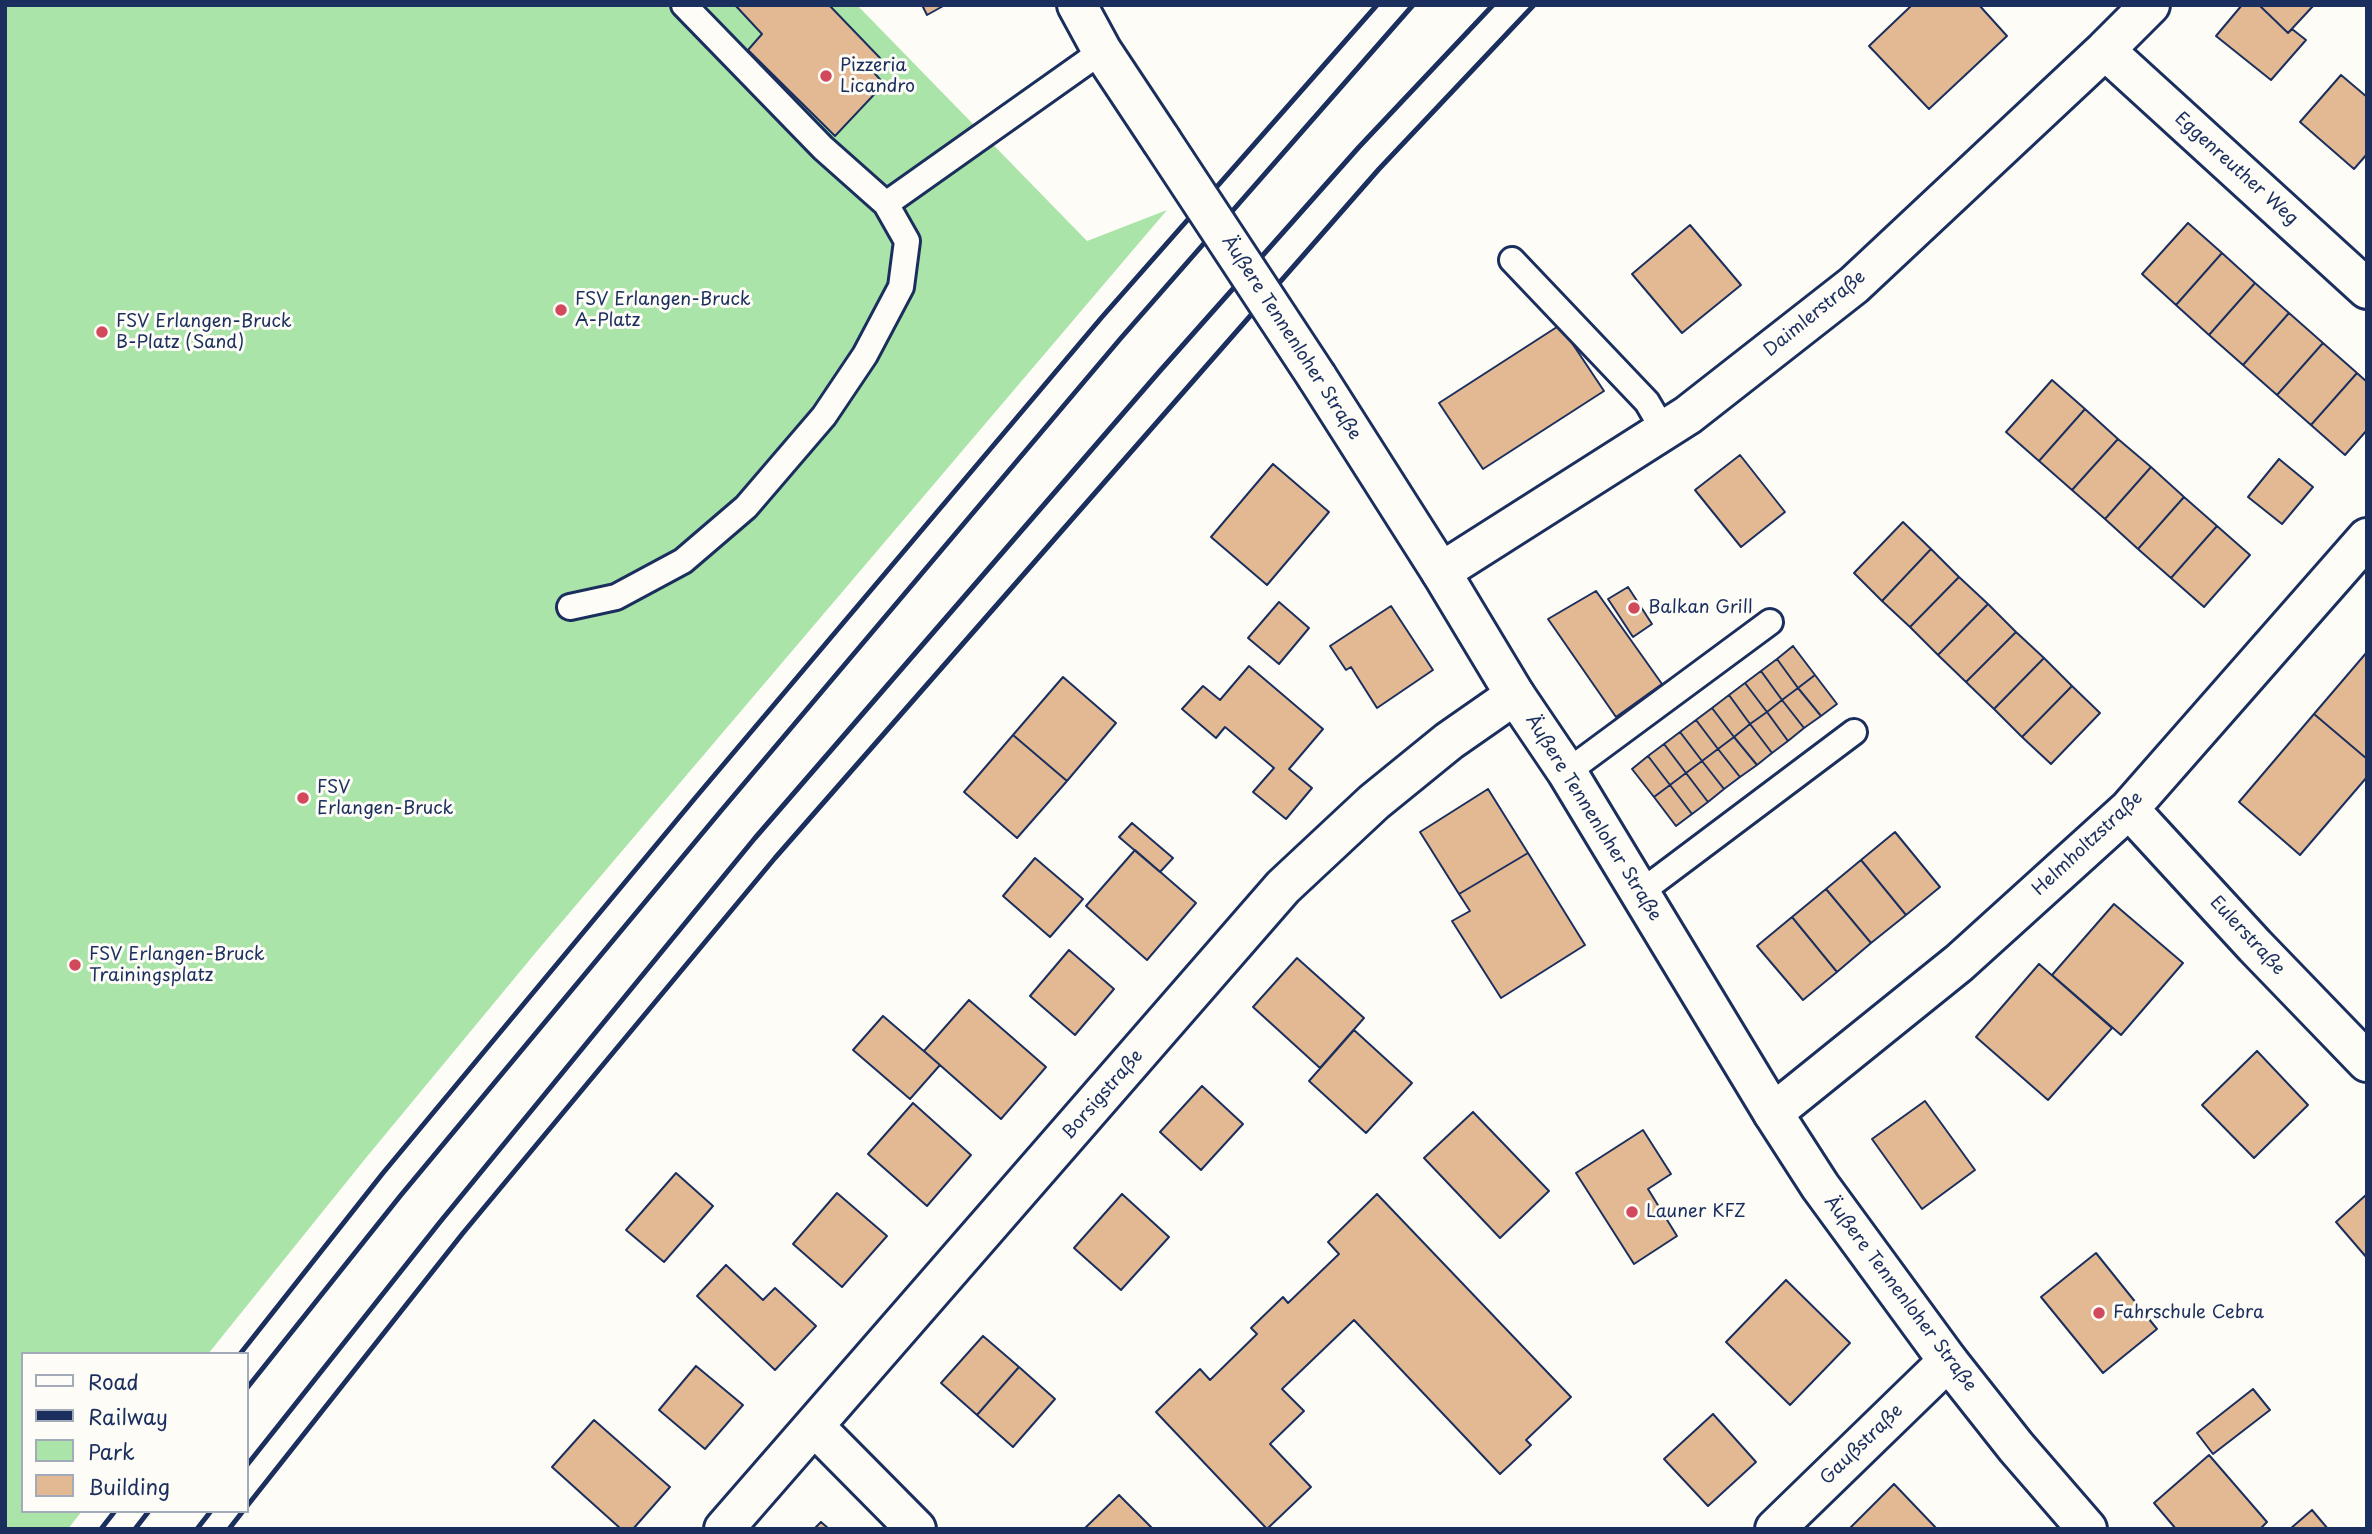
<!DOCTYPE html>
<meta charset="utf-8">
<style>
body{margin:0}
#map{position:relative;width:2372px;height:1534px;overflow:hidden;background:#fdfcf7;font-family:"Playpen Sans",sans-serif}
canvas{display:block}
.frame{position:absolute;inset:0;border:7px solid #1b2f5e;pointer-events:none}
.legend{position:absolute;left:21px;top:1352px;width:228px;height:161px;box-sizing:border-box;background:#fdfcf7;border:2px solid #a3aaba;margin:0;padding:9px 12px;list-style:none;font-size:21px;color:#1b2f5e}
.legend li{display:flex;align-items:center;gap:14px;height:35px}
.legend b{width:35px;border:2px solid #a3aaba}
</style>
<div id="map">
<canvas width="2372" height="1534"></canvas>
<div class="frame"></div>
<ul class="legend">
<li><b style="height:9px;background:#fdfcf7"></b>Road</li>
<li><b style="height:9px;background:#1b2f5e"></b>Railway</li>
<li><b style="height:19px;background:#aae4a9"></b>Park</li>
<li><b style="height:19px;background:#e3b993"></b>Building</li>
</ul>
</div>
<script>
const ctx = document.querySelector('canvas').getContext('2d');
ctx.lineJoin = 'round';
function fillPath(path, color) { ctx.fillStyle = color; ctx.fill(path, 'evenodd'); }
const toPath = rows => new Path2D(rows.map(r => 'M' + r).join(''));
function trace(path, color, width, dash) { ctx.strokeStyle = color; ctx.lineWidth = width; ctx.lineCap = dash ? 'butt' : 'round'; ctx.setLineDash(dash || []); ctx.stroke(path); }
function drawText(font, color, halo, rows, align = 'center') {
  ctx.font = font + ' "Playpen Sans",sans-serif'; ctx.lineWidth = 6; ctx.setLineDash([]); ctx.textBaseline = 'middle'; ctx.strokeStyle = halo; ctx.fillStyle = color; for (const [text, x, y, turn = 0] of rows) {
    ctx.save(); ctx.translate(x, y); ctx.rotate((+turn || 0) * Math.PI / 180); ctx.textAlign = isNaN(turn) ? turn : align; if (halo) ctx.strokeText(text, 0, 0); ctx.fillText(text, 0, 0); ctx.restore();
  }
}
fillPath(toPath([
 [5,5,857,5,1087,241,1167,210,537,951,365,1159,208,1354,23,1354,23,1511,82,1511,68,1529,5,1529]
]), '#aae4a9');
const building = toPath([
 [735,5,829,5,880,58,870,68,884,84,835,136,748,50,762,34,735,5],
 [922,5,945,5,927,15,922,5],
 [1912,5,1979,5,2007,36,1929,109,1869,46,1912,5],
 [2242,5,2259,5,2288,33,2292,29,2306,40,2271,80,2216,36,2242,5],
 [2259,5,2314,5,2288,33,2259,5],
 [2341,75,2367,97,2367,154,2354,169,2300,122,2341,75],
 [2188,223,2222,253,2176,305,2142,274,2188,223],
 [1690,225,1741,285,1682,333,1632,274,1690,225],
 [2222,253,2255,283,2209,335,2176,305,2222,253],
 [2255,283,2289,313,2243,365,2209,335,2255,283],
 [2289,313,2323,343,2277,395,2243,365,2289,313],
 [1560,325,1604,391,1483,469,1439,403,1560,325],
 [2323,343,2357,373,2311,425,2277,395,2323,343],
 [2357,373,2367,382,2367,430,2345,455,2311,425,2357,373],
 [2052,380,2085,409,2039,461,2006,432,2052,380],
 [2085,409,2118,439,2072,490,2039,461,2085,409],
 [2118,439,2151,467,2105,519,2072,490,2118,439],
 [1740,455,1785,512,1741,547,1695,490,1740,455],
 [2279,459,2313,487,2282,524,2248,497,2279,459],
 [1273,464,1329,512,1267,585,1211,537,1273,464],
 [2151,467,2184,497,2138,549,2105,519,2151,467],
 [2184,497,2217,526,2171,578,2138,549,2184,497],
 [1903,522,1931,549,1882,601,1854,573,1903,522],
 [2217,526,2250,555,2204,607,2171,578,2217,526],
 [1931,549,1959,577,1910,627,1882,601,1931,549],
 [1959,577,1988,604,1938,655,1910,627,1959,577],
 [1628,587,1652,624,1633,637,1608,599,1628,587],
 [1596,591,1662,684,1616,717,1548,619,1596,591],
 [1279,602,1309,628,1279,664,1248,638,1279,602],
 [1988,604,2016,632,1966,682,1938,655,1988,604],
 [1391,606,1433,670,1377,708,1351,667,1346,670,1330,646,1391,606],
 [2016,632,2044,658,1994,709,1966,682,2016,632],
 [1793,646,1815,675,1798,688,1777,659,1793,646],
 [2367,652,2367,759,2314,714,2367,652],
 [2044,658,2072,686,2022,737,1994,709,2044,658],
 [1777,659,1798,688,1782,700,1761,671,1777,659],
 [1249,666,1323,729,1289,769,1312,788,1286,819,1253,792,1274,768,1225,727,1216,738,1182,709,1203,686,1220,700,1249,666],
 [1761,671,1782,700,1767,712,1745,683,1761,671],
 [1815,675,1837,704,1821,716,1798,688,1815,675],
 [1063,677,1116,723,1067,781,1013,735,1063,677],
 [1745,683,1767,712,1750,724,1729,695,1745,683],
 [2072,686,2100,713,2051,764,2022,737,2072,686],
 [1798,688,1821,716,1804,728,1782,700,1798,688],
 [1729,695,1750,724,1734,737,1712,708,1729,695],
 [1782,700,1804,728,1788,741,1767,712,1782,700],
 [1712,708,1734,737,1718,749,1696,720,1712,708],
 [1767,712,1788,741,1772,753,1750,724,1767,712],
 [2314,714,2367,759,2367,777,2300,855,2239,802,2314,714],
 [1696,720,1718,749,1702,761,1680,732,1696,720],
 [1750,724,1772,753,1757,765,1734,737,1750,724],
 [1680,732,1702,761,1686,773,1664,744,1680,732],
 [1013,735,1067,781,1017,838,964,792,1013,735],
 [1734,737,1757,765,1740,777,1718,749,1734,737],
 [1664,744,1686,773,1670,785,1648,756,1664,744],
 [1718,749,1740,777,1724,789,1702,761,1718,749],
 [1648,756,1670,785,1654,797,1632,769,1648,756],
 [1702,761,1724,789,1708,802,1686,773,1702,761],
 [1686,773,1708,802,1692,814,1670,785,1686,773],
 [1670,785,1692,814,1676,826,1654,797,1670,785],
 [1488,789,1528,853,1459,894,1420,832,1488,789],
 [1132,823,1173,858,1160,872,1119,837,1132,823],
 [1895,832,1940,887,1906,915,1861,860,1895,832],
 [1135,850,1196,903,1147,960,1086,906,1135,850],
 [1528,853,1585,945,1501,998,1452,921,1470,911,1459,894,1528,853],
 [1035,858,1083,899,1050,937,1003,896,1035,858],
 [1861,860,1906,915,1871,943,1826,889,1861,860],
 [1826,889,1871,943,1837,972,1792,917,1826,889],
 [2114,904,2183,963,2121,1035,2052,975,2114,904],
 [1792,917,1837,972,1803,1000,1757,946,1792,917],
 [1069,950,1114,989,1075,1035,1030,996,1069,950],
 [1297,958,1364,1018,1320,1068,1253,1007,1297,958],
 [2039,964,2112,1028,2048,1100,1976,1037,2039,964],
 [969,1000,1046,1067,1001,1119,924,1051,969,1000],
 [883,1016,940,1065,910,1099,853,1050,883,1016],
 [1354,1030,1412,1083,1366,1133,1309,1081,1354,1030],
 [2257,1051,2308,1105,2254,1158,2202,1105,2257,1051],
 [1202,1086,1243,1124,1201,1170,1160,1132,1202,1086],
 [1925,1101,1975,1170,1922,1209,1872,1139,1925,1101],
 [913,1103,971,1155,927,1206,868,1154,913,1103],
 [1473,1112,1549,1191,1500,1238,1424,1158,1473,1112],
 [1643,1130,1671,1174,1648,1189,1677,1236,1634,1264,1576,1173,1643,1130],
 [676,1173,713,1206,664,1262,626,1230,676,1173],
 [837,1193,887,1236,842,1287,793,1244,837,1193],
 [1122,1194,1169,1237,1121,1290,1074,1248,1122,1194],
 [1377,1194,1571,1397,1526,1440,1531,1445,1500,1474,1354,1320,1282,1389,1304,1411,1270,1444,1311,1487,1267,1529,1156,1412,1200,1369,1210,1380,1257,1334,1251,1328,1283,1297,1288,1303,1339,1254,1328,1242,1377,1194],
 [2367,1194,2367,1258,2336,1222,2367,1194],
 [2096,1253,2157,1329,2103,1373,2041,1297,2096,1253],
 [726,1265,763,1300,775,1288,816,1326,775,1370,697,1296,726,1265],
 [1786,1280,1850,1343,1790,1405,1726,1342,1786,1280],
 [983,1336,1019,1367,977,1415,941,1383,983,1336],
 [696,1366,743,1405,705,1449,659,1410,696,1366],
 [1019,1367,1055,1399,1013,1447,977,1415,1019,1367],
 [2253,1389,2270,1410,2213,1454,2197,1433,2253,1389],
 [1713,1414,1756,1462,1708,1506,1664,1459,1713,1414],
 [594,1420,670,1487,633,1529,621,1529,552,1467,594,1420],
 [2209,1455,2267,1522,2260,1529,2176,1529,2154,1503,2209,1455],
 [1894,1484,1937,1529,1849,1529,1894,1484],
 [1119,1495,1153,1529,1084,1529,1119,1495],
 [2312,1510,2328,1529,2290,1529,2312,1510],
 [821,1522,829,1529,814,1529,821,1522]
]);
fillPath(building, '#e3b993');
trace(building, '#1b2f5e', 2);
const service = toPath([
 [684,5,823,148,886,204,1102,51],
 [1512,260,1647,402,1664,431],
 [570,607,616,597,683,561,746,507,824,416,865,355,901,287,907,241,886,204],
 [1567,772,1770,622],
 [1641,892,1854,732]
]);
const minor = toPath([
 [2105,50,2367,289],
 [1441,572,1688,415,1854,285,2105,50,2150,5],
 [2129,809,2255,946,2367,1062],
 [1773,1113,1959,963,2129,809,2367,538],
 [814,1426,916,1529],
 [724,1529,1283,887,1374,802,1449,741,1515,695],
 [1775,1529,1948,1361]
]);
const tertiary = toPath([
 [1077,5,1102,51,1161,140],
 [1317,377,1441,572,1515,695,1567,772,1773,1113,1820,1186,1948,1361,2016,1447,2087,1529]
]);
trace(service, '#1b2f5e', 30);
trace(minor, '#1b2f5e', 44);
trace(tertiary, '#1b2f5e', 44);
trace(service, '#fdfcf7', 24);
trace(minor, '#fdfcf7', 38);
trace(tertiary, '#fdfcf7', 38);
trace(toPath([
 [240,1354,383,1173,696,797,1102,317,1377,5],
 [247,1388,401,1195,720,812,1121,338,1413,5],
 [247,1465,440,1222,755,838,1159,372,1359,147,1493,5],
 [247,1506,463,1233,775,858,1379,169,1534,5],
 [101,1529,115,1511],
 [135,1529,149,1511],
 [197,1529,211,1511],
 [229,1529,243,1511]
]), '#1b2f5e', 5);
const tertiaryBridge = toPath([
 [1161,140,1317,377]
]);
trace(tertiaryBridge, '#1b2f5e', 44, []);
trace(tertiaryBridge, '#fdfcf7', 38);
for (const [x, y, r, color] of [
 [826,76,7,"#d1495b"],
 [561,310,7,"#d1495b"],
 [102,332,7,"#d1495b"],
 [1634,608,7,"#d1495b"],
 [303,798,7,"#d1495b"],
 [75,965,7,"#d1495b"],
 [1632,1212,7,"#d1495b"],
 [2099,1313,7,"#d1495b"]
]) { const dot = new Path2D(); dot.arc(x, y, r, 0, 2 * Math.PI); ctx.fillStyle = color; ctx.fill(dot); trace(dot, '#fdfcf7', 2.5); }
drawText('18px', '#1b2f5e', '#fdfcf7', [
 ["Pizzeria",840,66],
 ["Licandro",840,87],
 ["FSV Erlangen-Bruck",575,300],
 ["A-Platz",575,321],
 ["FSV Erlangen-Bruck",116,322],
 ["B-Platz (Sand)",116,343],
 ["Balkan Grill",1648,608],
 ["FSV",317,788],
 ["Erlangen-Bruck",317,809],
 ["FSV Erlangen-Bruck",89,955],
 ["Trainingsplatz",89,976],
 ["Launer KFZ",1646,1212],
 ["Fahrschule Cebra",2113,1313]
], 'left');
drawText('18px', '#1b2f5e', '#fdfcf7', [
 ["Eggenreuther Weg",2236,169,42],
 ["Daimlerstraße",1815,314,-39],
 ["Äußere Tennenloher Straße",1291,338,57],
 ["Äußere Tennenloher Straße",1593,818,58],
 ["Helmholtzstraße",2088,844,-43],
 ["Eulerstraße",2247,936,47],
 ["Borsigstraße",1103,1095,-49],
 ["Äußere Tennenloher Straße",1900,1294,53],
 ["Gaußstraße",1862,1445,-44]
]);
</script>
